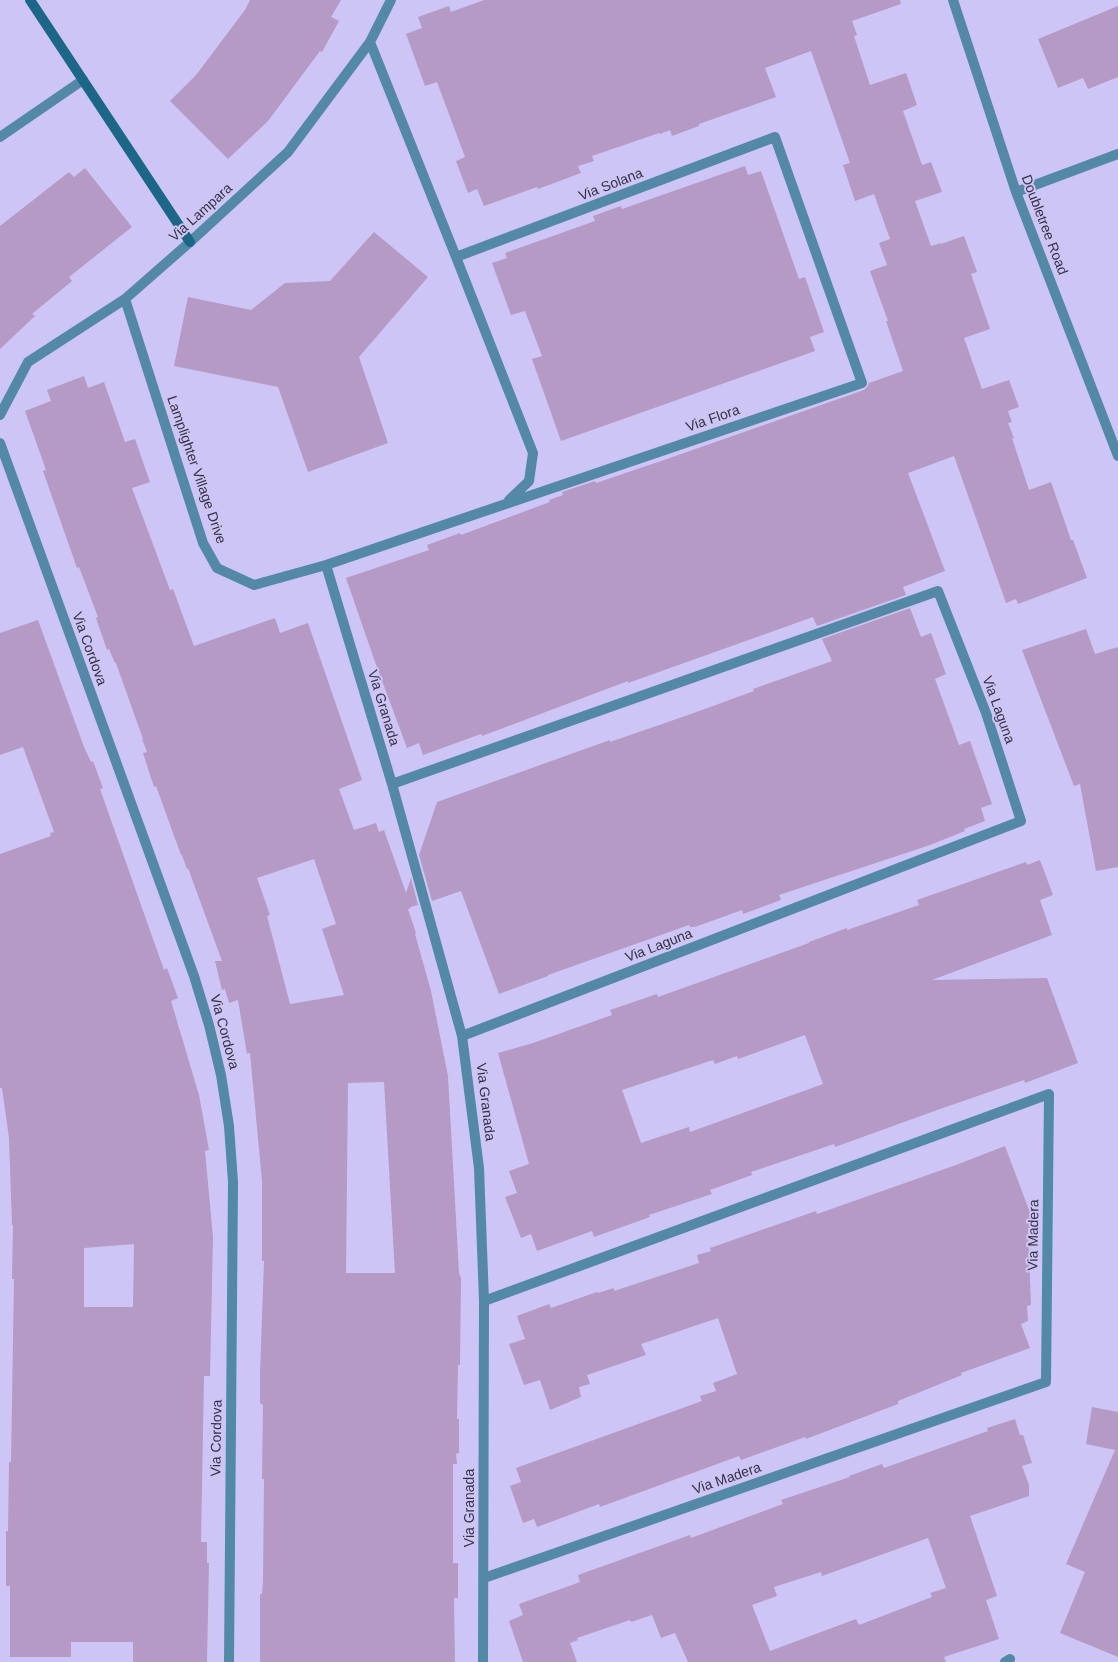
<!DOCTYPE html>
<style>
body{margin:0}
canvas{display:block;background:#cdc5f5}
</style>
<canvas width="1118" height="1662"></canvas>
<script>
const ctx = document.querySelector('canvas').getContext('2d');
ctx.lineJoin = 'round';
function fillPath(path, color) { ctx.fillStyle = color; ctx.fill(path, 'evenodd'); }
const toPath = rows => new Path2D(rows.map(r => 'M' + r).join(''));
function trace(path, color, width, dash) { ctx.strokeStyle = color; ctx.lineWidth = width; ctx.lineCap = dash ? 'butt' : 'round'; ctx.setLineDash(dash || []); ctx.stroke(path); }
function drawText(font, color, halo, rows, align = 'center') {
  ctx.font = font + ' Helvetica,sans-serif'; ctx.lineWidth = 4; ctx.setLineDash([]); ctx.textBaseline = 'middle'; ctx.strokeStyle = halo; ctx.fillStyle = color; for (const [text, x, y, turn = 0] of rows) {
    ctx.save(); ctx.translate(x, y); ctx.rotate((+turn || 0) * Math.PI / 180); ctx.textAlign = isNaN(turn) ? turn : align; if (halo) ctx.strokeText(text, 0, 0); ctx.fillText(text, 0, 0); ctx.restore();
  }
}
fillPath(toPath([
 [250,0,341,0,331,17,339,21,322,52,320,51,268,121,228,159,170,101,196,75,245,10],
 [484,0,900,0,901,4,852,21,857,35,854,36,870,85,906,73,917,105,903,111,922,165,931,162,942,192,915,201,931,246,941,243,941,244,964,236,977,272,971,274,990,329,964,338,982,389,1009,380,1019,407,1008,411,1012,422,1008,423,1014,438,1012,438,1029,490,1051,482,1071,540,1073,540,1087,578,1018,604,1016,599,1006,603,954,456,908,473,945,571,903,587,906,595,817,626,813,617,628,683,628,681,482,736,481,734,423,755,419,743,407,748,374,659,346,578,429,550,427,545,460,533,461,535,550,502,549,500,563,495,562,492,595,481,596,483,664,460,864,390,867,387,869,383,903,371,886,321,888,321,870,271,887,265,879,243,890,239,874,194,855,201,843,165,850,163,811,51,765,68,776,97,699,124,699,126,672,136,670,130,660,134,659,133,592,156,594,161,578,166,581,173,538,189,537,187,484,206,477,189,468,193,456,161,465,157,437,82,425,86,406,34,422,28,418,17,449,6,451,12],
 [1118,6,1118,77,1088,89,1083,78,1058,88,1038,39],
 [745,166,748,175,761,171,799,279,805,277,824,332,810,337,815,351,561,441,532,359,542,356,525,311,511,315,492,263,507,258,505,253,595,221,593,216,621,206,622,209],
 [85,168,132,227,69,277,72,281,32,314,35,316,0,349,0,226,69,172,74,177],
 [374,232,428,277,359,357,388,443,308,472,278,387,174,366,188,297,251,310,285,283,330,281],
 [84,376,88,388,104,382,125,442,135,439,150,482,132,488,170,590,173,589,194,646,275,618,280,633,308,623,362,780,339,789,354,830,376,823,379,832,384,830,406,893,411,878,418,905,410,907,411,908,408,909,416,933,415,934,431,991,448,1076,459,1273,461,1278,460,1365,458,1365,457,1419,459,1419,459,1453,456,1454,457,1464,453,1464,453,1563,458,1563,458,1598,454,1598,455,1662,260,1662,260,1594,262,1594,263,1581,264,1479,262,1479,263,1405,260,1403,260,1373,264,1261,262,1261,262,1181,250,1053,247,1054,238,1000,229,1003,225,989,222,990,215,961,222,961,188,868,187,869,182,855,181,855,156,786,154,787,143,753,147,752,142,739,143,739,116,663,115,663,109,649,107,650,96,618,98,617,79,567,77,568,43,471,46,470,25,411,51,401,47,390],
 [314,859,336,924,322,929,344,995,290,1004,267,916,270,915,257,878],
 [384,1082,395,1273,346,1273,348,1083],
 [910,608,921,637,931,633,946,674,935,679,959,745,970,741,992,804,981,808,985,821,964,829,965,831,930,845,779,895,781,900,743,914,742,910,695,927,690,927,689,925,548,975,548,976,499,994,461,891,432,901,419,855,437,802,610,740,610,742,691,714,754,691,753,689,832,661,822,639],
 [38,620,84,747,91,762,93,761,103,788,100,789,164,970,167,968,178,998,171,1001,199,1095,209,1150,205,1151,213,1237,210,1376,204,1376,201,1542,207,1542,207,1563,209,1563,207,1662,133,1662,133,1642,71,1642,71,1657,10,1657,10,1586,6,1586,6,1531,8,1531,9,1462,11,1462,14,1279,12,1279,13,1225,12,1225,9,1138,2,1088,0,1088,0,854,51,836,50,833,54,832,23,747,0,755,0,633],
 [134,1244,133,1307,84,1307,84,1248],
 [1086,629,1095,654,1118,647,1118,867,1096,871,1080,784,1074,786,1022,650],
 [1040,860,1053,895,1040,900,1052,935,932,980,1047,978,1078,1063,1025,1083,1024,1080,940,1109,835,1147,834,1144,751,1172,752,1175,710,1190,712,1194,649,1215,650,1217,594,1237,592,1231,537,1251,531,1234,521,1238,505,1197,517,1193,509,1171,529,1164,498,1053,533,1043,612,1015,610,1010,657,994,658,997,809,943,809,942,847,928,847,930,919,905,917,900,1026,862,1027,865],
 [805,1035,823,1084,690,1132,689,1127,641,1143,622,1090,713,1060,715,1064,737,1056,738,1059],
 [1005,1146,1035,1226,1028,1228,1031,1305,1027,1306,1028,1321,1021,1324,1030,1348,961,1373,962,1375,898,1401,898,1404,806,1439,805,1437,741,1460,739,1456,600,1507,599,1504,537,1527,534,1519,523,1523,510,1486,521,1482,516,1468,702,1401,700,1396,716,1391,713,1383,737,1374,718,1318,641,1344,646,1355,587,1375,590,1384,579,1387,581,1397,550,1410,540,1380,524,1385,509,1344,525,1339,517,1316,549,1304,551,1308,597,1292,598,1293,614,1288,614,1291,699,1263,697,1255,711,1251,710,1248,816,1211,817,1214,956,1165],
 [1092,1407,1118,1412,1118,1657,1060,1633,1085,1572,1066,1564,1115,1450,1086,1444],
 [1015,1419,1020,1435,1023,1435,1032,1463,1022,1466,1029,1485,1029,1496,970,1516,997,1596,986,1600,999,1639,944,1657,946,1662,688,1662,675,1633,661,1638,652,1615,631,1622,630,1620,577,1638,578,1640,570,1643,577,1662,523,1662,509,1621,523,1615,519,1604,580,1582,578,1575,690,1535,691,1538,783,1504,781,1500,850,1477,849,1476,882,1464,884,1468,988,1431,987,1428],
 [928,1538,946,1588,930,1593,932,1597,859,1625,856,1619,770,1651,752,1605,777,1596,774,1587,821,1572,822,1576]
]), '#b59ac5');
trace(toPath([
 [0,137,83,80]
]), '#5389a6', 10);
trace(toPath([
 [953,0,1016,192,1118,456],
 [370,42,456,257,533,453,529,481,509,500],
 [1016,192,1118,154],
 [125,299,203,543,217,568,254,585,326,565,862,383,775,137,456,257],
 [0,415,28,362,125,299,190,242,288,152,370,42,391,0],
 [0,443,194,976,209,1025,221,1075,229,1126,233,1182,229,1662],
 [326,565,392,784,462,1036,479,1168,484,1301,483,1662],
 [392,784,938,591,986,713,1021,821,462,1036],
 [484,1301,1049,1094,1046,1382,484,1578],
 [1005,1662,1010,1659]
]), '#5389a6', 10);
trace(toPath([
 [30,0,190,242]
]), '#1c6688', 10);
drawText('14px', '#343144', '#cdc5f5', [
 ["Via Solana",611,185,-21],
 ["Via Lampara",201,213,-42],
 ["Doubletree Road",1044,225,69],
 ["Via Flora",713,419,-19],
 ["Lamplighter Village Drive",196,470,71],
 ["Via Cordova",89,649,70],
 ["Via Granada",383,708,73],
 ["Via Laguna",998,710,70],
 ["Via Laguna",659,946,-21],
 ["Via Cordova",224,1032,75],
 ["Via Granada",485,1102,83],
 ["Via Madera",1034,1235,-89],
 ["Via Cordova",217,1438,-89],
 ["Via Madera",727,1479,-19],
 ["Via Granada",470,1508,-90]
]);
</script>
